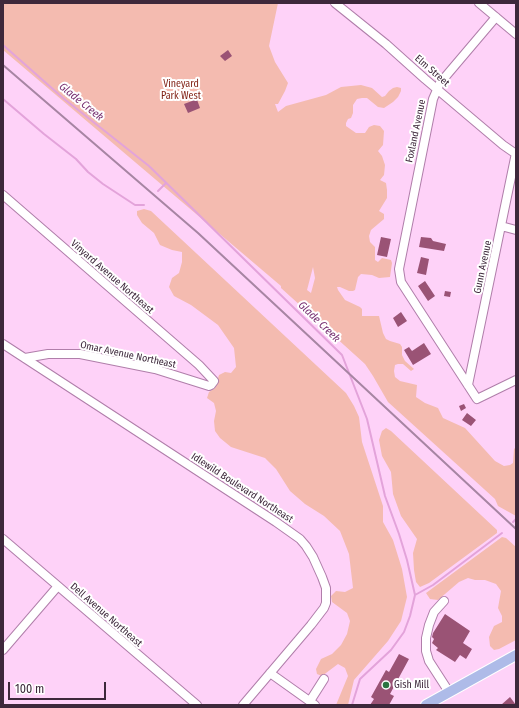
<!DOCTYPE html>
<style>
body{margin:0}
#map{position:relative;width:519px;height:708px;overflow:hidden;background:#fed2f8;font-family:"Fira Sans Condensed",sans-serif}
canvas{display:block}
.frame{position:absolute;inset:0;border:4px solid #3d283b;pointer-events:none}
.scale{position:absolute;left:8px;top:682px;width:98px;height:18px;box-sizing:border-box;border:2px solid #3d283b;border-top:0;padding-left:5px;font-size:12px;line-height:14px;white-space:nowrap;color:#3d283b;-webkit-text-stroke:3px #fff;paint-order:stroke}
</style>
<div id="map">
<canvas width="519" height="708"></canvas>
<div class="frame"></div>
<div class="scale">100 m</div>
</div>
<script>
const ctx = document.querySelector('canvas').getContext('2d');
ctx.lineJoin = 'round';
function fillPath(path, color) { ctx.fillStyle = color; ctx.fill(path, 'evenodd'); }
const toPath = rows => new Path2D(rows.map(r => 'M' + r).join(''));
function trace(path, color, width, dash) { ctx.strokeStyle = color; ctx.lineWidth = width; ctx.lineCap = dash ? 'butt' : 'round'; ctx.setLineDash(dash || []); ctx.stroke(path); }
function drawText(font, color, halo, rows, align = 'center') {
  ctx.font = font + ' "Fira Sans Condensed",sans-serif'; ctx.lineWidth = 4; ctx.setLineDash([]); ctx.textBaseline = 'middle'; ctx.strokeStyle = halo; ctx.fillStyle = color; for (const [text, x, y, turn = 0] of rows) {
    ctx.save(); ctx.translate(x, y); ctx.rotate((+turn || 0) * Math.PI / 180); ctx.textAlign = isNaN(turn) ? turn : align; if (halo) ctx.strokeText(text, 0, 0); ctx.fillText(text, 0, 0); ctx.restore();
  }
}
fillPath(toPath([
 [3,3,278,3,269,46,275,62,288,83,285,91,278,104,275,104,278,112,286,106,326,95,341,87,361,85,372,88,382,97,385,96,389,91,393,88,397,87,401,88,401,91,398,97,393,102,384,108,378,107,367,98,362,98,357,99,353,105,353,113,351,118,348,119,346,123,346,126,356,133,365,133,369,127,374,125,380,126,384,131,383,145,378,151,382,156,385,165,384,175,380,180,386,183,387,190,387,198,379,211,384,214,384,219,371,230,369,236,370,242,375,247,375,260,378,262,382,258,391,260,392,263,390,277,379,278,372,275,361,274,358,277,355,290,353,291,349,291,340,287,337,287,338,290,345,300,360,307,362,309,362,316,379,316,383,333,386,339,390,341,400,344,402,347,402,355,405,361,414,369,411,371,403,364,398,364,395,365,394,371,395,377,400,381,417,385,416,397,425,403,438,408,443,418,465,428,495,461,504,466,510,465,513,463,514,449,516,447,516,516,498,506,495,499,388,402,373,376,365,364,281,288,281,286,3,50],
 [313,267,315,278,311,293,307,290],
 [144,209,151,211,346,393,354,406,359,417,362,442,383,506,383,522,393,540,402,569,407,597,401,621,388,641,354,680,348,705,336,705,348,676,345,668,338,664,322,676,317,674,316,669,321,659,332,654,341,645,347,634,350,621,347,613,332,602,331,596,336,591,345,592,353,588,349,554,340,531,324,516,305,504,290,491,276,469,265,458,231,447,220,438,215,431,214,421,216,411,214,403,207,398,209,392,215,388,219,375,225,372,231,373,236,367,234,348,218,325,191,305,174,296,169,287,172,278,179,273,182,262,182,252,172,250,160,245,154,233,142,223,137,215,137,211],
 [386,428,391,431,497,530,497,533,429,583,420,587,416,582,414,570,413,553,417,539,401,516,393,494,391,472,382,456,379,440,382,431],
 [502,537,506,538,516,547,516,640,499,649,494,650,490,646,489,637,494,626,502,622,502,616,498,608,501,591,496,584,485,580,475,580,468,578,459,582,438,600,430,599,426,593]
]), '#f4bbb0');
trace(toPath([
 [3,45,63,98,149,166,342,355,367,419,385,496,399,534,407,560,415,595,410,616,404,632,391,650,360,679,352,705],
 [3,99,44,134,76,159,88,172,103,184,135,205,144,205],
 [158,191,166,183],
 [513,522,516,519],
 [415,595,433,585,502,533]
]), '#e3a3da', 2);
fillPath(toPath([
 [228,50,232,56,225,61,220,56],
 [195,94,200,108,188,113,184,104,192,101],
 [381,237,391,239,387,257,377,255],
 [421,237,431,238,433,241,446,244,444,251,419,247],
 [421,257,429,259,426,275,417,273],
 [425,281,435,296,428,301,418,286],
 [445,291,451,292,450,297,444,296],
 [401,312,407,321,398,327,393,318],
 [424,343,431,354,413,365,404,350,409,347,412,351],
 [464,404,466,408,461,411,459,406],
 [467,413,476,420,471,426,462,420],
 [445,614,470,631,463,643,472,649,466,659,460,655,455,662,436,650,438,648,432,643,434,639,432,637,433,633],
 [399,654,409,659,390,694,394,696,389,705,370,705,374,699,371,697,386,670,389,672],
 [510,697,516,705,501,705]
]), '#9a5375');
const minor = toPath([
 [335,3,386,44,425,79,503,145,516,154],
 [479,3,516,34],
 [496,17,440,83,433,99,399,269,401,282,477,399,516,380],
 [3,195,199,365,214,381,211,385,209,386,155,369,80,354,48,354,25,358],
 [501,226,516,230],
 [3,344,276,522,300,539,306,546,313,557,322,577,326,588,326,603,324,608,311,625,243,705],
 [468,385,516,153],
 [3,539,197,705],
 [444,601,434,612,429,625,426,638,426,651,429,661,449,692],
 [3,650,58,586],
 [270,673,315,705],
 [310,701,324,679]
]);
const major = toPath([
 [426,705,516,655]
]);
trace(minor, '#b07eaa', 10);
trace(major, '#fff', 12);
trace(minor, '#fff', 8);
trace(major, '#aebbe8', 10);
trace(toPath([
 [3,65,198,233,516,529]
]), '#a785a3', 2);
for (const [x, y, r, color] of [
 [386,685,4,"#2a7441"]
]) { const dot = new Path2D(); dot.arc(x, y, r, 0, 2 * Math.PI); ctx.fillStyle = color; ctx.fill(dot); trace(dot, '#fff', 1.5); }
drawText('10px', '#3d283b', '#fff', [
 ["Elm Street",432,71,41],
 ["Foxland Avenue",416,131,-78],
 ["Gunn Avenue",483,267,-78],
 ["Vinyard Avenue Northeast",112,277,41],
 ["Omar Avenue Northeast",128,355,12],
 ["Idlewild Boulevard Northeast",242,488,33],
 ["Dell Avenue Northeast",106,615,41]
]);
drawText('10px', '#7e1d10', '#fff', [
 ["Vineyard",181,84],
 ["Park West",181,96]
]);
drawText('10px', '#3d283b', '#fff', [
 ["Gish Mill",394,685]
], 'left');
drawText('italic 11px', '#762d70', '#fff', [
 ["Glade Creek",81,102,39],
 ["Glade Creek",319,322,44]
]);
</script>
